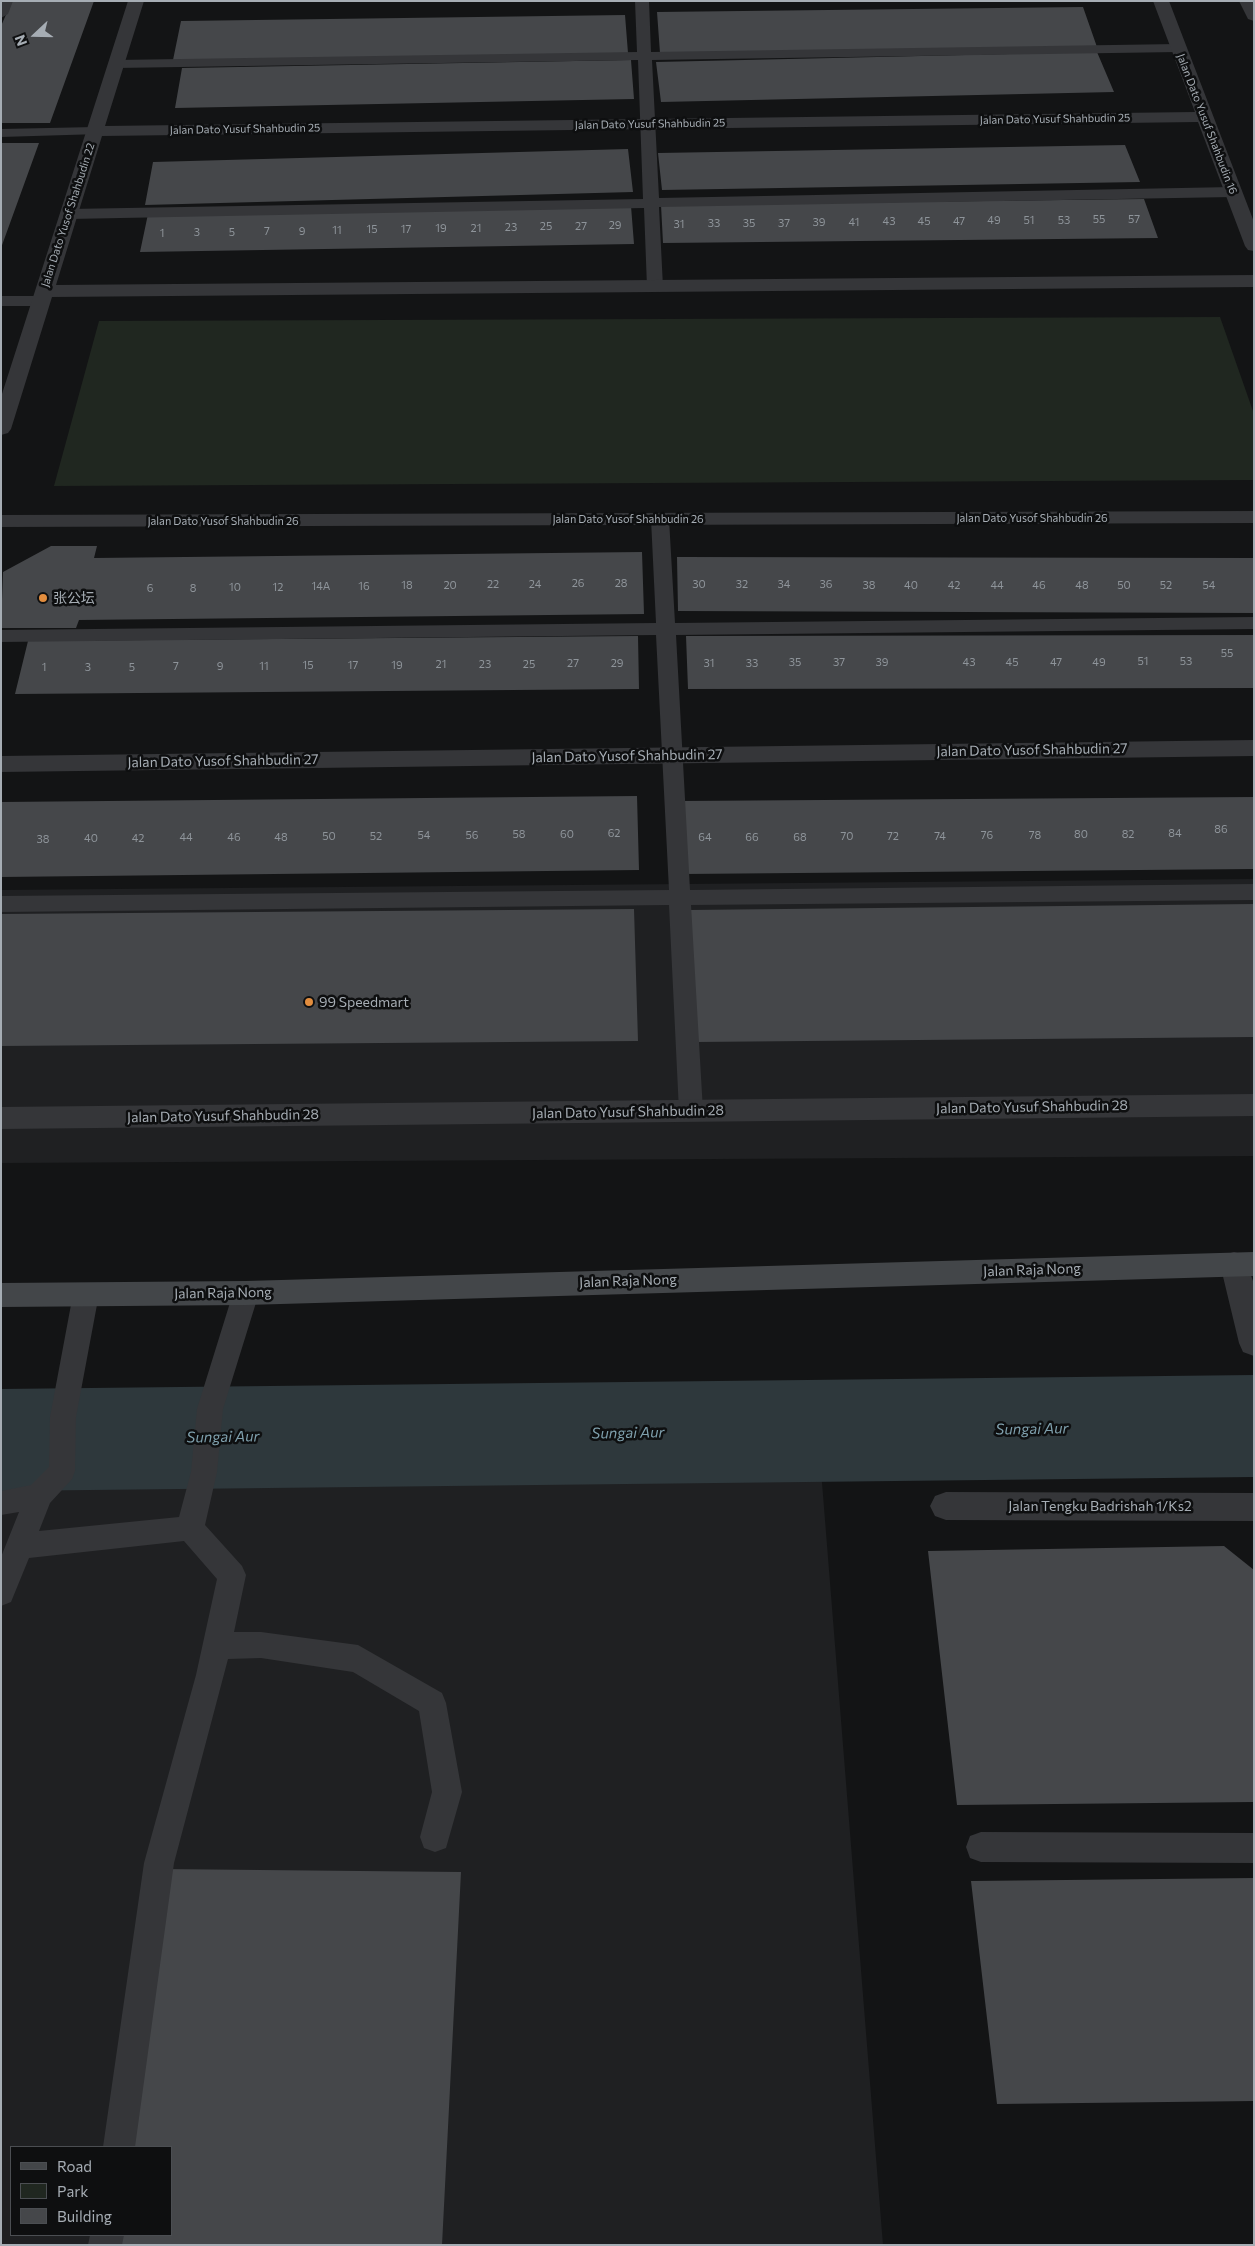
<!DOCTYPE html>
<meta charset="utf-8">
<style>
body{margin:0}
#map{position:relative;width:1255px;height:2246px;overflow:hidden;background:#131415;font-family:Commissioner,sans-serif}
canvas{display:block}
.frame{position:absolute;inset:0;border:2px solid #a6adb4;pointer-events:none}
.legend{position:absolute;left:10px;top:2146px;width:162px;height:90px;box-sizing:border-box;background:#0e0f10;border:1px solid #4b4e52;margin:0;padding:6px 9px;list-style:none;font-size:15px;color:#a6adb4}
.legend li{display:flex;align-items:center;gap:10px;height:25px}
.legend b{width:25px;border:1px solid #4b4e52}
.north{position:absolute;left:10px;top:10px;width:50px;height:50px;-webkit-text-stroke:4px #0e0f10;paint-order:stroke;rotate:249deg;font-size:14px;font-weight:700;line-height:20px;text-align:center;color:#a6adb4}
.north::after{content:'';display:block;margin:auto;width:18px;height:22px;background:#a6adb4;clip-path:polygon(50% 0,100% 100%,50% 72%,0 100%)}
</style>
<div id="map">
<canvas width="1255" height="2246"></canvas>
<div class="frame"></div>
<ul class="legend">
<li><b style="height:6px;background:#434649"></b>Road</li>
<li><b style="height:14px;background:#202720"></b>Park</li>
<li><b style="height:14px;background:#45474a"></b>Building</li>
</ul>
<div class="north">N</div>
</div>
<script>
const ctx = document.querySelector('canvas').getContext('2d');
ctx.lineJoin = 'round';
function fillPath(path, color) { ctx.fillStyle = color; ctx.fill(path, 'evenodd'); }
const toPath = rows => new Path2D(rows.map(r => 'M' + r).join(''));
function trace(path, color, width, dash) { ctx.strokeStyle = color; ctx.lineWidth = width; ctx.lineCap = dash ? 'butt' : 'round'; ctx.setLineDash(dash || []); ctx.stroke(path); }
function drawText(font, color, halo, rows, align = 'center') {
  ctx.font = font + ' Commissioner,"Noto Sans SC",sans-serif'; ctx.lineWidth = 5; ctx.setLineDash([]); ctx.textBaseline = 'middle'; ctx.strokeStyle = halo; ctx.fillStyle = color; for (const [text, x, y, turn = 0] of rows) {
    ctx.save(); ctx.translate(x, y); ctx.rotate((+turn || 0) * Math.PI / 180); ctx.textAlign = isNaN(turn) ? turn : align; if (halo) ctx.strokeText(text, 0, 0); ctx.fillText(text, 0, 0); ctx.restore();
  }
}
fillPath(toPath([
 [1254,879,1254,1156,1,1163,1,890],
 [821,1470,883,2245,1,2245,1,1473],
 [11,2147,171,2147,171,2235,11,2235]
]), '#1f2022');
fillPath(toPath([
 [1220,317,1254,414,1254,480,54,486,99,321]
]), '#202720');
fillPath(toPath([
 [1254,1375,1254,1477,1,1491,1,1389,1254,1375]
]), '#2e383c');
fillPath(toPath([
 [12,1,94,1,50,123,1,123,1,26],
 [1083,7,1097,47,660,53,657,12],
 [625,15,628,53,173,60,181,21],
 [1097,52,1114,92,661,102,656,62],
 [631,60,634,99,175,108,182,68],
 [1,143,39,143,1,248],
 [1125,145,1140,182,662,190,658,153],
 [628,149,633,192,145,205,153,162],
 [1144,199,1158,238,663,243,661,205],
 [631,206,634,244,140,252,148,214],
 [51,546,97,546,94,558,642,552,644,614,79,620,76,628,1,628,3,572],
 [677,557,1254,558,1254,613,678,611],
 [1254,635,1254,688,688,689,686,636],
 [638,636,639,689,15,694,28,641],
 [637,796,639,870,1,877,1,802],
 [1254,797,1254,869,684,874,680,801],
 [1254,904,1254,1037,696,1042,689,910],
 [634,909,638,1041,1,1046,1,914],
 [1224,1546,1254,1570,1254,1802,957,1805,928,1551],
 [160,1869,461,1872,442,2245,107,2245,108,2235,171,2235,171,2147,121,2147],
 [1254,1878,1254,2101,997,2104,971,1881]
]), '#45474a');
fillPath(toPath([
 [1,1,13,1,8,14,1,18,1,1],
 [635,1,649,1,651,52,1178,44,1185,48,1178,52,652,60,659,198,1233,187,1238,189,1241,192,1238,195,1233,197,659,207,663,287,661,290,655,292,649,290,647,287,644,208,69,219,64,217,61,214,64,211,69,209,643,199,638,60,116,68,109,64,116,60,637,52,635,1],
 [95,127,100,128,102,131,100,134,1,137,1,129,95,127],
 [1,296,42,296,48,298,50,301,48,304,42,306,1,306,1,296],
 [660,513,666,515,669,519,675,623,1254,617,1254,629,676,635,690,890,1254,884,1254,900,691,905,703,1111,699,1118,691,1120,683,1118,679,1111,669,905,1,912,1,896,669,890,656,635,1,642,1,630,656,623,651,519,654,515,660,513],
 [246,1282,255,1286,259,1293,223,1409,217,1472,205,1525,242,1566,246,1575,234,1632,261,1632,358,1645,442,1693,446,1703,462,1792,446,1848,435,1852,424,1848,420,1837,432,1792,419,1711,353,1672,261,1658,228,1659,174,1863,135,2147,103,2147,144,1863,196,1675,217,1579,184,1541,29,1558,11,1602,1,1606,1,1557,19,1512,1,1515,1,1491,31,1485,49,1467,50,1417,73,1294,77,1286,86,1283,95,1286,99,1294,76,1417,75,1471,72,1479,50,1503,39,1531,179,1517,191,1472,197,1409,233,1293,237,1286,246,1282],
 [981,1832,1254,1833,1254,1863,981,1862,970,1858,966,1847,970,1836,981,1832],
 [90,2235,124,2235,122,2245,88,2245,90,2235]
]), '#353639');
fillPath(toPath([
 [128,1,144,1,105,126,1195,112,1153,1,1169,1,1254,222,1254,251,1248,250,1245,246,1198,122,102,136,56,285,1254,275,1254,287,52,297,11,429,8,433,1,435,1,397,128,1],
 [1239,1,1254,1,1254,21,1248,19,1239,1],
 [1254,511,1254,523,1,527,1,515,1254,511],
 [1254,740,1254,756,1,772,1,756,1254,740],
 [1254,1094,1254,1116,1,1129,1,1107,1254,1094],
 [1234,1252,1244,1255,1254,1284,1254,1356,1243,1352,1239,1343,1220,1264,1224,1255,1234,1252],
 [946,1492,1254,1493,1254,1521,946,1520,935,1516,930,1506,935,1496,946,1492]
]), '#353639');
fillPath(toPath([
 [1254,1252,1254,1276,246,1305,1,1307,1,1283,246,1281,1254,1252]
]), '#434649');
for (const [x, y, r, color] of [
 [43,598,5,"#e28d3e"],
 [309,1002,5,"#e28d3e"]
]) { const dot = new Path2D(); dot.arc(x, y, r, 0, 2 * Math.PI); ctx.fillStyle = color; ctx.fill(dot); trace(dot, '#0e0f10', 2); }
drawText('11px', '#a6adb4', '#0e0f10', [
 ["Jalan Dato Yusuf Shahbudin 25",1055,119,-1],
 ["Jalan Dato Yusuf Shahbudin 25",650,124,-1],
 ["Jalan Dato Yusuf Shahbudin 16",1207,124,69],
 ["Jalan Dato Yusuf Shahbudin 25",245,129,-1],
 ["Jalan Dato Yusof Shahbudin 22",68,215,-72],
 ["Jalan Dato Yusof Shahbudin 26",1032,518],
 ["Jalan Dato Yusof Shahbudin 26",628,519],
 ["Jalan Dato Yusof Shahbudin 26",223,521]
]);
drawText('11px', '#8e949a', null, [
 ["55",1099,219],
 ["57",1134,219],
 ["49",994,220],
 ["51",1029,220],
 ["53",1064,220],
 ["43",889,221],
 ["45",924,221],
 ["47",959,221],
 ["39",819,222],
 ["41",854,222],
 ["33",714,223],
 ["35",749,223],
 ["37",784,223],
 ["31",679,224],
 ["29",615,225],
 ["25",546,226],
 ["27",581,226],
 ["23",511,227],
 ["19",441,228],
 ["21",476,228],
 ["15",372,229],
 ["17",406,229],
 ["11",337,230],
 ["7",267,231],
 ["9",302,231],
 ["3",197,232],
 ["5",232,232],
 ["1",162,233],
 ["26",578,583],
 ["28",621,583],
 ["22",493,584],
 ["24",535,584],
 ["30",699,584],
 ["32",742,584],
 ["34",784,584],
 ["36",826,584],
 ["18",407,585],
 ["20",450,585],
 ["38",869,585],
 ["40",911,585],
 ["42",954,585],
 ["44",997,585],
 ["46",1039,585],
 ["48",1082,585],
 ["50",1124,585],
 ["52",1166,585],
 ["54",1209,585],
 ["14A",321,586],
 ["16",364,586],
 ["10",235,587],
 ["12",278,587],
 ["6",150,588],
 ["8",193,588],
 ["55",1227,653],
 ["51",1143,661],
 ["53",1186,661],
 ["35",795,662],
 ["37",839,662],
 ["39",882,662],
 ["43",969,662],
 ["45",1012,662],
 ["47",1056,662],
 ["49",1099,662],
 ["27",573,663],
 ["29",617,663],
 ["31",709,663],
 ["33",752,663],
 ["21",441,664],
 ["23",485,664],
 ["25",529,664],
 ["15",308,665],
 ["17",353,665],
 ["19",397,665],
 ["7",176,666],
 ["9",220,666],
 ["11",264,666],
 ["1",44,667],
 ["3",88,667],
 ["5",132,667],
 ["86",1221,829],
 ["62",614,833],
 ["84",1175,833],
 ["58",519,834],
 ["60",567,834],
 ["80",1081,834],
 ["82",1128,834],
 ["54",424,835],
 ["56",472,835],
 ["76",987,835],
 ["78",1035,835],
 ["50",329,836],
 ["52",376,836],
 ["70",847,836],
 ["72",893,836],
 ["74",940,836],
 ["44",186,837],
 ["46",234,837],
 ["48",281,837],
 ["64",705,837],
 ["66",752,837],
 ["68",800,837],
 ["40",91,838],
 ["42",138,838],
 ["38",43,839]
]);
drawText('14px', '#a6adb4', '#0e0f10', [
 ["张公坛",53,598],
 ["99 Speedmart",319,1002]
], 'left');
drawText('14px', '#a6adb4', '#0e0f10', [
 ["Jalan Dato Yusof Shahbudin 27",1032,750,-1],
 ["Jalan Dato Yusof Shahbudin 27",627,756,-1],
 ["Jalan Dato Yusof Shahbudin 27",223,761,-1],
 ["Jalan Dato Yusuf Shahbudin 28",1032,1107,-1],
 ["Jalan Dato Yusuf Shahbudin 28",628,1112,-1],
 ["Jalan Dato Yusuf Shahbudin 28",223,1116,-1],
 ["Jalan Raja Nong",1032,1270,-2],
 ["Jalan Raja Nong",628,1281,-2],
 ["Jalan Raja Nong",223,1293,-1],
 ["Jalan Tengku Badrishah 1/Ks2",1100,1506]
]);
drawText('italic 15px', '#7fa0ad', '#0e0f10', [
 ["Sungai Aur",1032,1429,-1],
 ["Sungai Aur",628,1433,-1],
 ["Sungai Aur",223,1437,-1]
]);
</script>
